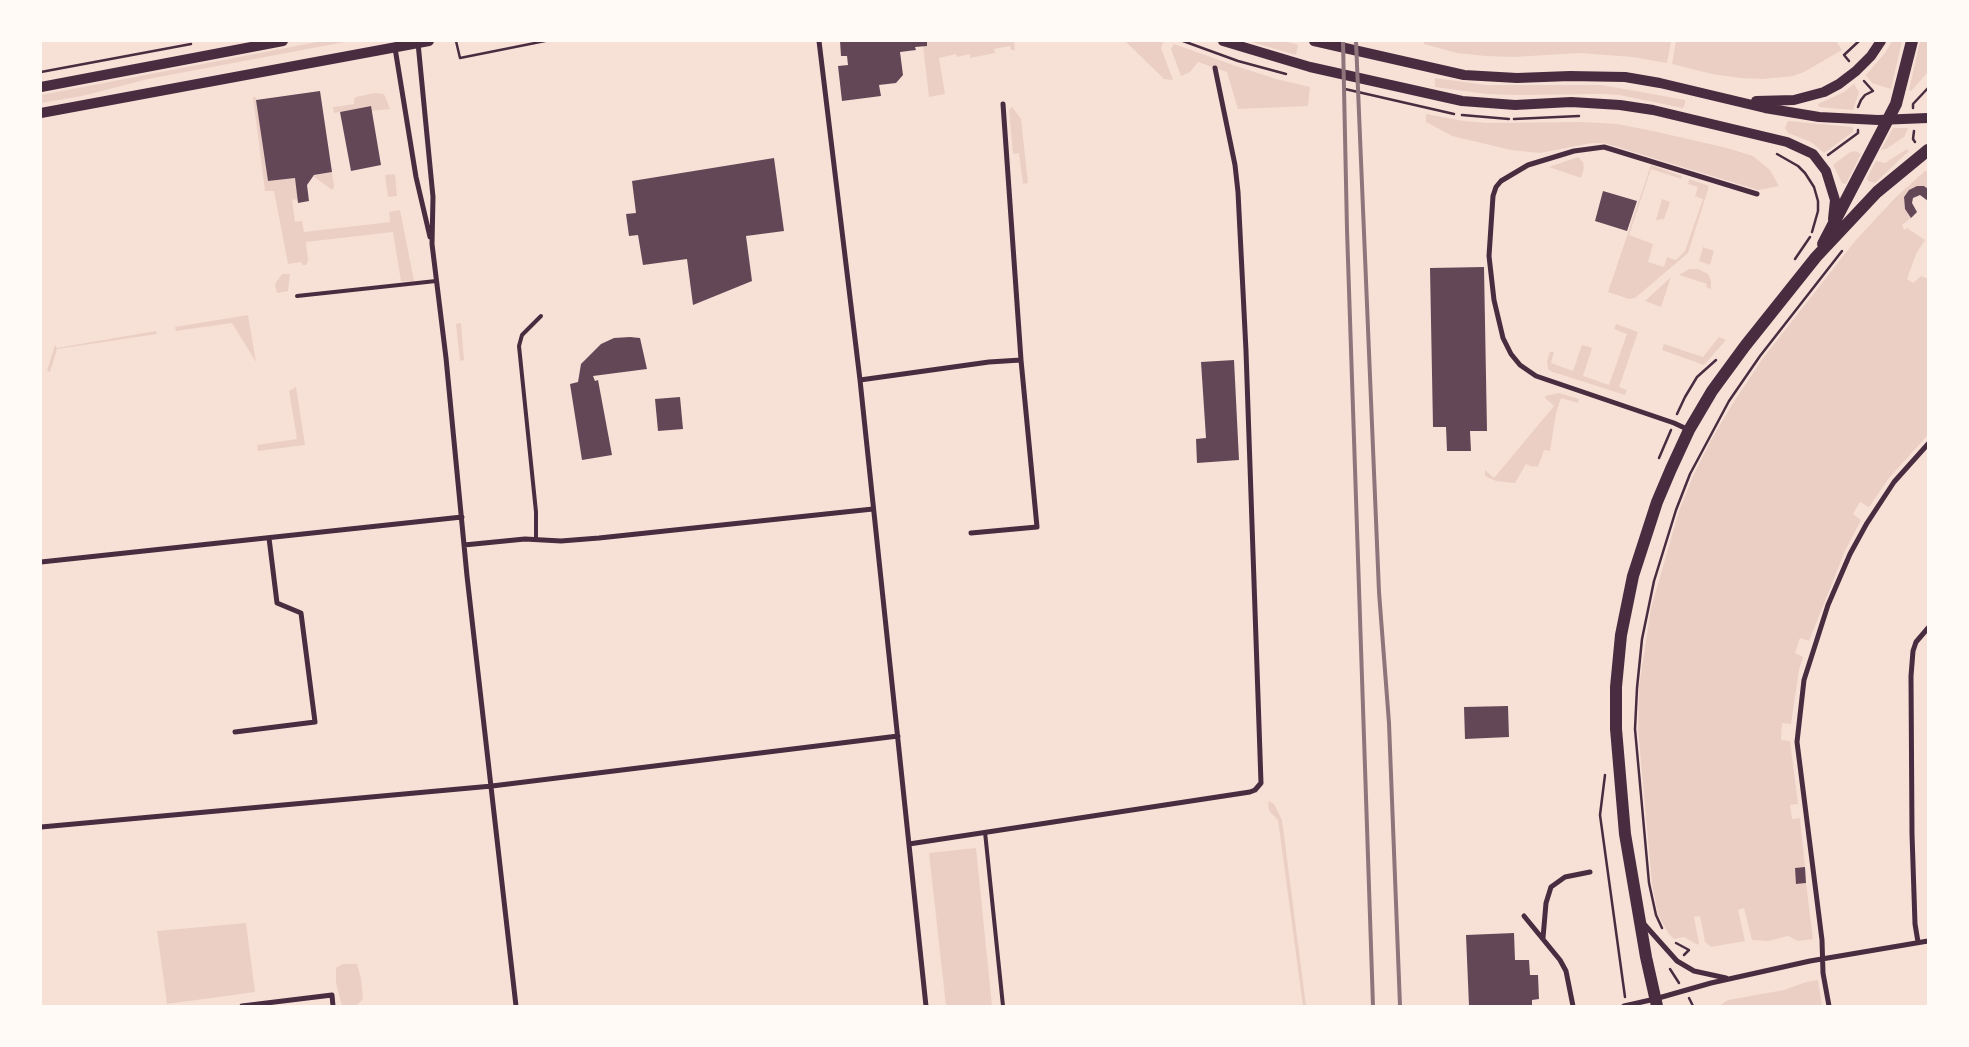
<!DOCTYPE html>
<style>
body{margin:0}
#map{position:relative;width:1969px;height:1047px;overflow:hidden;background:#f7e1d7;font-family:Lora,serif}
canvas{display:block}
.frame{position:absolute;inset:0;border:42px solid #fffaf5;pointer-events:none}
</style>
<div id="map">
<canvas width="1969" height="1047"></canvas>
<div class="frame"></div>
</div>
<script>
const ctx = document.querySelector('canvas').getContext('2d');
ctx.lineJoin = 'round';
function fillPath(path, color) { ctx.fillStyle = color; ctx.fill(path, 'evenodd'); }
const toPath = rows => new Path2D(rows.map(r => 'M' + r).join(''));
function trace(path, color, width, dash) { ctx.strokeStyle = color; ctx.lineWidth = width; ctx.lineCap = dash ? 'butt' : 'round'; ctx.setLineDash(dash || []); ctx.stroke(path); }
fillPath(toPath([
 [322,41,350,41,148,79,82,96,41,103,41,95],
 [927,41,1014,41,1015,50,1011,50,1010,46,994,49,995,53,970,58,970,54,957,57,956,54,939,58,945,94,929,97,923,46,927,46],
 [1125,41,1164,41,1161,48,1173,80,1164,79],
 [1248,41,1284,41,1298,45,1296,55],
 [1424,41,1671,41,1667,63,1632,57,1580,53,1514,57,1485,56,1457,53,1424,44],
 [1676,41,1836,41,1842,50,1804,72,1793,76,1763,79,1741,78,1712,74,1672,64],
 [1892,41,1902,41,1891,89,1872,83,1866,75,1885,53],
 [1920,41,1928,41,1928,72,1911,91,1909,90],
 [1174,44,1236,66,1276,79,1310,87,1308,106,1238,109,1227,72,1198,62,1190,72,1181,76,1171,49],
 [1435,78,1486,85,1602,85,1685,100,1685,104,1683,108,1619,95,1602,94,1516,95,1486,94,1435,87],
 [1854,84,1859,92,1853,110,1819,107,1818,104,1844,92],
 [374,93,384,94,390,109,371,111,370,106,334,113,333,107,354,104,354,99,356,97],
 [253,97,256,97,268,181,295,178,298,199,292,200,295,222,302,221,304,232,390,222,389,212,400,210,414,281,401,281,393,232,306,242,308,261,306,265,303,265,301,262,288,264,274,191,265,191],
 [1012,107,1021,119,1028,183,1023,184,1019,153,1013,154,1009,110],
 [1426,114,1464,121,1487,123,1583,122,1617,124,1653,131,1727,148,1753,156,1770,170,1779,186,1758,190,1604,143,1592,143,1540,153,1511,150,1452,136,1426,122],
 [1788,121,1853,127,1853,132,1824,153,1811,142,1788,133,1785,128],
 [1893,128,1908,128,1904,137,1886,149,1881,150],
 [1907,149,1909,151,1875,183,1868,181,1867,178,1876,161,1885,163],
 [1856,151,1861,154,1846,184,1842,183,1833,165,1850,152],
 [1578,157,1583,162,1584,168,1581,178,1549,167],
 [1651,165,1682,176,1681,179,1651,169,1629,235,1653,244,1648,262,1664,267,1667,257,1676,260,1685,251,1703,199,1695,196,1698,187,1688,184,1689,179,1709,186,1688,253,1635,298,1629,299,1608,292],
 [1925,171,1928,171,1928,189,1924,186,1917,186,1909,190,1904,197,1905,209,1911,218,1902,225,1904,230,1907,228,1925,240,1916,254,1907,279,1913,283,1921,276,1928,279,1928,435,1889,478,1869,507,1860,502,1853,514,1861,520,1845,551,1809,641,1800,638,1795,653,1803,657,1799,670,1791,724,1782,723,1781,740,1790,741,1798,804,1790,805,1792,819,1800,818,1805,867,1797,884,1806,883,1813,939,1798,941,1788,936,1768,941,1752,940,1744,908,1738,910,1745,941,1711,947,1705,942,1700,916,1694,917,1699,943,1698,945,1684,937,1674,939,1669,934,1658,915,1652,884,1638,729,1639,687,1651,608,1679,511,1693,476,1711,440,1733,403,1763,358,1855,241,1896,197],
 [332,172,334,187,332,190,313,176],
 [395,174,397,196,388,197,385,175],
 [1662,199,1670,202,1664,219,1656,220],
 [1703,247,1714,251,1710,265,1699,261],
 [1689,269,1698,269,1708,274,1711,281,1711,289,1706,287,1707,284,1679,275],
 [282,274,290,274,288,291,277,293,275,284],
 [1671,277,1661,307,1645,301],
 [248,315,256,362,232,323,176,331,175,327],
 [461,323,464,360,460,361,456,324],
 [1616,324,1638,332,1619,387,1627,390,1625,395,1550,371,1548,369,1547,361,1550,352,1554,352,1551,363,1573,371,1582,345,1592,348,1583,376,1609,385,1627,334,1614,329],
 [156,331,157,334,57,349,50,372,47,371,55,345,57,348],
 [1719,337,1726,340,1704,365,1662,350,1664,344,1703,357],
 [296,387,305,445,258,451,257,445,297,439,289,391],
 [1559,393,1579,399,1578,403,1561,398,1556,413,1550,451,1544,450,1538,467,1533,466,1532,467,1526,464,1515,483,1496,481,1485,476,1485,470,1494,478,1554,406,1545,398,1545,396],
 [1268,801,1274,804,1282,820,1306,1006,1303,1006,1278,820,1269,811],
 [976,848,992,1006,946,1006,929,853],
 [246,923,255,992,167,1004,157,931],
 [343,964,357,964,361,978,363,999,356,1006,342,1006,336,983,336,968],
 [1818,980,1822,1006,1719,1006,1728,1000,1784,990,1806,982]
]), '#ebcfc5');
fillPath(toPath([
 [840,41,927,41,927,46,915,47,916,50,900,52,903,75,896,83,879,85,881,96,842,101,838,66,848,65,847,56,841,56],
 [320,91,332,172,314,175,307,185,309,201,298,203,295,178,268,181,256,100],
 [371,106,381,165,351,171,340,112],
 [774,158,784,231,746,236,752,281,693,305,687,259,643,265,638,235,629,236,626,214,636,213,632,181],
 [1917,186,1924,186,1928,189,1928,201,1920,195,1913,198,1912,203,1917,212,1911,218,1905,209,1904,197,1909,190],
 [1603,191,1637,201,1627,231,1595,221],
 [1484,267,1487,431,1470,431,1471,451,1447,451,1446,427,1433,427,1430,268],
 [630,337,640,338,647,369,593,376,595,381,598,380,612,455,582,460,570,384,578,382,581,364,601,344,614,338],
 [1234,360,1239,460,1197,463,1196,439,1206,438,1201,362],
 [680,397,683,429,658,431,655,399],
 [1508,706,1509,737,1465,739,1464,707],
 [1805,867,1806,883,1796,884,1795,868],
 [1514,933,1515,960,1529,960,1530,975,1538,975,1539,999,1532,1000,1532,1006,1469,1006,1466,935]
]), '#644757');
trace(toPath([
 [456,41,460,58,545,41],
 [1183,41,1238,61,1286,74],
 [1849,61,1844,55,1859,41],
 [41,72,191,44],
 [1345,89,1454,114],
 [1858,107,1861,100,1865,95,1873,91,1864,81],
 [1913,108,1913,104,1928,88],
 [1462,115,1509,119],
 [1514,119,1579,116],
 [1914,131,1913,139,1915,142],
 [1777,154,1798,166,1805,173,1814,187,1818,201,1818,211,1812,232],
 [1828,155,1858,133,1858,130],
 [1795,259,1810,237],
 [1677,414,1685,397,1697,377,1716,360],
 [1659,458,1671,430],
 [1605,775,1600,815,1625,997],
 [1662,928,1656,915,1649,883,1635,729,1637,688,1642,639,1654,581,1676,510,1690,474,1729,401,1760,356,1842,251],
 [1676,943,1689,950,1684,955],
 [1670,969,1679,983],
 [1689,998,1693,1006]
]), '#4a2c40', 2.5);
trace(toPath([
 [297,296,436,281],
 [536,540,536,512,519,346,522,335,541,316],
 [985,832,1003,1006]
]), '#4a2c40', 4);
trace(toPath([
 [819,41,860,380,926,1006],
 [418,43,433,197,432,244,446,358,467,576,516,1006],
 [395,48,416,177,430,237],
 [1003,104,1021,360],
 [860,380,989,362,1021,360,1037,527,971,533],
 [1689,430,1674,423,1536,376,1520,365,1511,354,1503,338,1494,300,1489,256,1493,196,1496,187,1501,181,1528,165,1574,151,1604,147,1757,194],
 [464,545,525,539,561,541,599,538,873,509],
 [41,562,462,517],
 [235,732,315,722,301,613,277,603,269,538],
 [41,827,492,786,898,736],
 [909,844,1250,792,1255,790,1261,783,1246,351,1238,192,1235,165,1215,68],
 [1524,916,1560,960,1566,971,1573,1006],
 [1644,924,1677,961,1694,971,1726,978],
 [1543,938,1546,903,1551,887,1565,877,1590,872],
 [1918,942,1915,924,1912,834,1911,676,1913,651,1916,642,1928,628],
 [242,1006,332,995,333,1006],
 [1624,1006,1655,999,1711,983,1810,961,1928,941],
 [1829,1006,1823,973,1822,940,1797,742,1804,680,1828,605,1850,554,1867,523,1894,482,1928,444]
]), '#4a2c40', 5);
trace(toPath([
 [1223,41,1310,67,1462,101,1515,105,1571,102,1620,105,1653,110,1787,142,1813,154,1826,171,1835,200,1833,219],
 [1314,41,1464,75,1517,78,1570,76,1625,77,1660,83,1765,108,1819,117,1878,120,1928,118],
 [41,87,283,41],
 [1756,101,1794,100,1824,92,1839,84,1856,71,1871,56,1881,41],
 [41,113,429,41]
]), '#4a2c40', 10);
trace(toPath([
 [1823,244,1896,104,1912,41],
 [1657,1006,1646,957,1625,834,1616,729,1616,687,1621,635,1633,576,1657,502,1671,469,1689,430,1712,391,1745,346,1816,257,1877,192,1928,150]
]), '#4a2c40', 12);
trace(toPath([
 [1343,41,1347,230,1373,1006],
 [1356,41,1379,592,1389,723,1400,1006]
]), '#8f747c', 4);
</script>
